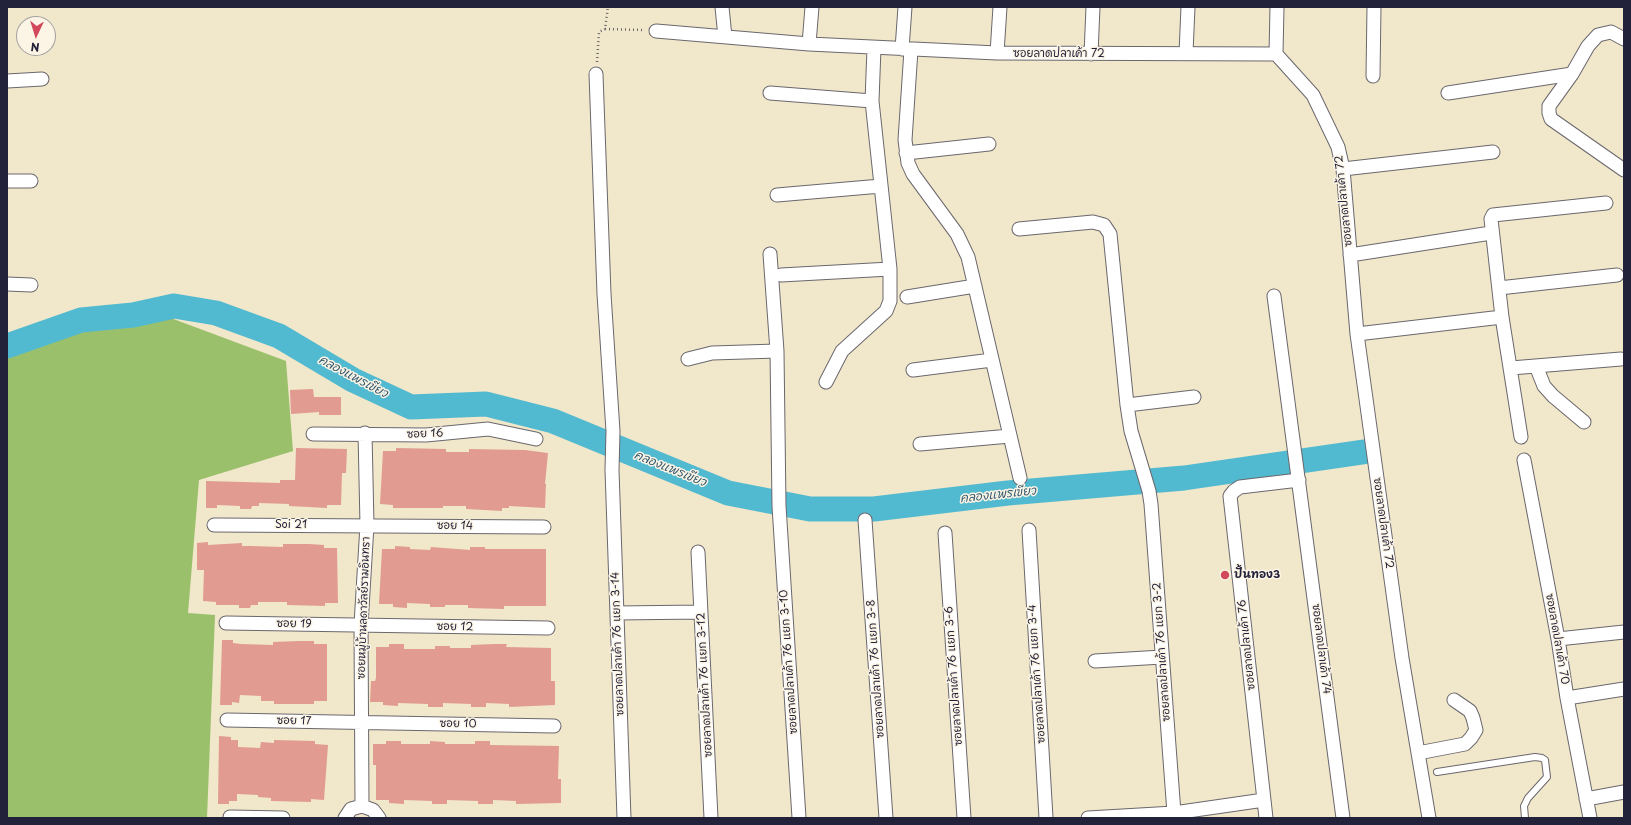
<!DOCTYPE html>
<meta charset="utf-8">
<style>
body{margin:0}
#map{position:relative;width:1631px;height:825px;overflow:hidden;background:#f1e7ca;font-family:"Playpen Sans",sans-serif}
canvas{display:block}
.frame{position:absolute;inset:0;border:8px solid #22223b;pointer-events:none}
.north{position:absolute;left:16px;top:16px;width:40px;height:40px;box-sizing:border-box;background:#fcf5e5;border:1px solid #a5a1a1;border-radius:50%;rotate:184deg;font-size:11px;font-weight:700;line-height:16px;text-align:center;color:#22223b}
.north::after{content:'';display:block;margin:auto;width:14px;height:18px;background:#d1495b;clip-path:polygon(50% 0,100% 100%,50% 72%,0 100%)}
</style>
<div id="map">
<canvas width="1631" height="825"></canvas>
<div class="frame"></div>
<div class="north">N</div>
</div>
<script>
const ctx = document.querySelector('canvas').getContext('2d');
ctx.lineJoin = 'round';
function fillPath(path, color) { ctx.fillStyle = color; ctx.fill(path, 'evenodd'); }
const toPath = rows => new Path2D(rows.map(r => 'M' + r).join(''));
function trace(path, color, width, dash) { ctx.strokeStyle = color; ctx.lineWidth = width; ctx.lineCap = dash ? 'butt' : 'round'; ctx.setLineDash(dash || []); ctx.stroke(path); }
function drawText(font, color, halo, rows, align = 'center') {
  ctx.font = font + ' "Playpen Sans","Playpen Sans Thai",sans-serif'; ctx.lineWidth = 3; ctx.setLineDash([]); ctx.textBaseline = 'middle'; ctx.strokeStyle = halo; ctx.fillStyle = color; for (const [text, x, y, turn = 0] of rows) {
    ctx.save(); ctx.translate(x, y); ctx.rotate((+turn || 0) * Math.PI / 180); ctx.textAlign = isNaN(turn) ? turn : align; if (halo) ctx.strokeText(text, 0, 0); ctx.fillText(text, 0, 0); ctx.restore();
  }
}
fillPath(toPath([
 [168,317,286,361,293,451,199,480,188,613,215,615,207,818,7,818,7,355,74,333]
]), '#9ac06b');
trace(toPath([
 [7,346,81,320,133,315,174,306,216,313,279,336,353,380,411,407,486,404,553,421,728,493,810,509,874,509,1008,493,1184,478,1363,452]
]), '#52bad0', 25);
fillPath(toPath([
 [313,389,314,397,341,397,341,415,319,415,319,412,291,414,290,390],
 [296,448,347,449,346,473,342,473,341,505,327,505,327,508,289,506,289,504,259,503,259,506,252,506,251,509,240,509,240,506,217,505,217,508,206,508,206,481,280,483,280,480,295,480],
 [396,448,446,449,446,452,469,452,469,449,525,450,548,453,545,484,546,484,545,508,509,506,509,508,502,508,502,511,466,509,466,506,443,506,443,508,393,508,393,505,380,504,383,451,396,451],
 [208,542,208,545,242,543,242,546,250,546,283,547,283,544,309,544,324,545,324,548,337,548,338,603,325,603,325,606,287,605,287,602,258,602,258,605,251,605,250,608,239,608,239,605,216,605,216,602,203,601,204,570,197,570,197,543],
 [395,546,410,547,410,549,430,550,431,547,470,550,470,547,485,547,485,549,546,549,546,606,504,606,504,609,468,608,468,605,445,605,445,607,430,607,430,604,407,603,407,608,393,607,393,604,379,604,382,549,395,549],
 [222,640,233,640,233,643,241,644,273,645,273,642,299,641,314,641,314,644,327,644,327,701,314,701,314,704,274,704,274,701,261,701,261,696,240,695,239,703,232,702,232,705,220,705],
 [389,644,404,644,404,649,435,649,435,646,450,646,450,648,471,648,471,645,495,644,507,644,506,647,551,648,551,681,555,681,555,705,509,707,509,704,486,703,486,707,471,707,471,704,443,703,443,707,428,707,428,704,398,703,398,706,383,705,383,702,370,702,371,681,375,681,376,678,376,647,389,647],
 [219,736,231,737,231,740,238,740,238,747,260,748,261,742,274,743,274,740,315,741,315,744,328,745,324,800,311,799,311,802,271,801,271,798,258,797,258,795,237,794,237,801,229,801,229,804,218,804],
 [386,741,401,741,401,744,430,744,430,741,445,742,445,744,475,744,475,741,490,741,490,745,559,746,558,779,561,779,561,803,516,804,516,801,493,800,493,804,478,804,478,801,447,800,447,804,432,804,432,801,404,800,404,804,389,803,389,800,376,800,376,765,373,765,373,744,386,744]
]), '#e19b91');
const lane = toPath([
 [1437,772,1535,757,1542,758,1545,760,1547,777,1528,798,1524,806,1525,818]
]);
const street = toPath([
 [722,7,725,37],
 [656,31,809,44,997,53,1276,54,1313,95,1338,147,1343,169,1357,334,1402,658,1429,818],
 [1624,39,1611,32,1598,35,1588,46,1572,74,1549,106,1549,113,1551,119,1624,170],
 [809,44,812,7],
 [902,49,905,7],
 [911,50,905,140,908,163,913,174,957,234,968,257,1020,478],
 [997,53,1000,7],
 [1186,53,1188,7],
 [1091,54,1093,7],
 [1276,54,1277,7],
 [596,74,604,294,613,431,612,470,624,818],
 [1373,76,1374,7],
 [7,81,42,79],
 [770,93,872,101],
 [1448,93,1572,74],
 [906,153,989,144],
 [1343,169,1493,152],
 [7,181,31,181],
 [777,195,881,186],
 [1019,229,1093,222,1104,225,1110,234,1127,405,1131,431,1149,491,1151,504,1174,813],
 [770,254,777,351,779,506,799,818],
 [1350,255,1491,233],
 [781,275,890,269],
 [7,284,31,285],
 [1499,288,1617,275],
 [1274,296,1343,818],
 [907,297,975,286],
 [1357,334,1502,317],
 [688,359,712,353,777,351],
 [1536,366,1544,386,1553,396,1584,422],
 [1511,368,1621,359],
 [913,370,992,360],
 [826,382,842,351,886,311,890,301,890,269,872,101,874,48],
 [1127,405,1194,397],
 [313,434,426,435,488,429,536,439],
 [1521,437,1502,317,1491,219,1493,215,1606,203],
 [920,444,1010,436],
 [1524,460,1558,639,1567,698,1590,818],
 [865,520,886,818],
 [214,525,544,527],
 [1029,530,1046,818],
 [945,533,964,818],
 [698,552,711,818],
 [617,613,701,612],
 [226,623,548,628],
 [1558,639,1624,632],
 [1095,661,1162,657],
 [1567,698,1624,689],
 [227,720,554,726],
 [1418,753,1465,744,1471,738,1476,730,1473,718,1470,711,1454,700],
 [1586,799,1624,792],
 [362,806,361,625,367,525,365,433],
 [230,817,283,818],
 [345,818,351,809,362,806,373,810,379,818],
 [1088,818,1174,813,1264,800],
 [1266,818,1230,496,1234,491,1240,487,1299,480]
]);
trace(lane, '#6a676d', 8);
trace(street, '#6a676d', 15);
trace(toPath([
 [605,29,643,30],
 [597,62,599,32,605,29,608,7]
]), '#6a676d', 2.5, [1, 3]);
trace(lane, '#fff', 6);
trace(street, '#fff', 13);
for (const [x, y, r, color] of [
 [1225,575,5,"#d1495b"]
]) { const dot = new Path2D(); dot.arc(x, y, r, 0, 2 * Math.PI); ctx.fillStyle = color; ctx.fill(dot); trace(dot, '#fcf5e5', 1.5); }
drawText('11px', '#22223b', '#fcf5e5', [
 ["ซอยลาดปลาเค้า 72",1059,54],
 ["ซอยลาดปลาเค้า 72",1344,201,-96],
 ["ซอย 16",425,434,-2],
 ["ซอยลาดปลาเค้า 72",1383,523,82],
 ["Soi 21",291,525],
 ["ซอย 14",455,526,1],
 ["ซอยหมู่บ้านลดาวัลย์รามอินทรา",364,608,-88],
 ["ซอย 19",294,624,1],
 ["ซอย 12",455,627,1],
 ["ซอยลาดปลาเค้า 70",1557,639,80],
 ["ซอยลาดปลาเค้า 76 แยก 3-14",618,644,-92],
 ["ซอยลาดปลาเค้า 76",1247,645,-96],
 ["ซอยลาดปลาเค้า 74",1321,649,83],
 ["ซอยลาดปลาเค้า 76 แยก 3-2",1162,652,-94],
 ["ซอยลาดปลาเค้า 76 แยก 3-10",789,662,-94],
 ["ซอยลาดปลาเค้า 76 แยก 3-8",876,669,-94],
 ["ซอยลาดปลาเค้า 76 แยก 3-4",1037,674,-94],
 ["ซอยลาดปลาเค้า 76 แยก 3-6",954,676,-94],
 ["ซอยลาดปลาเค้า 76 แยก 3-12",705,685,-93],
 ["ซอย 17",294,721,1],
 ["ซอย 10",458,724,1]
]);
drawText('bold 11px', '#22223b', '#fcf5e5', [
 ["ปั้นทอง3",1234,575]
], 'left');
drawText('italic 12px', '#33576f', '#fcf5e5', [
 ["คลองแพรเขียว",353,377,28],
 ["คลองแพรเขียว",670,469,22],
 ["คลองแพรเขียว",998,495,-6]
]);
</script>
